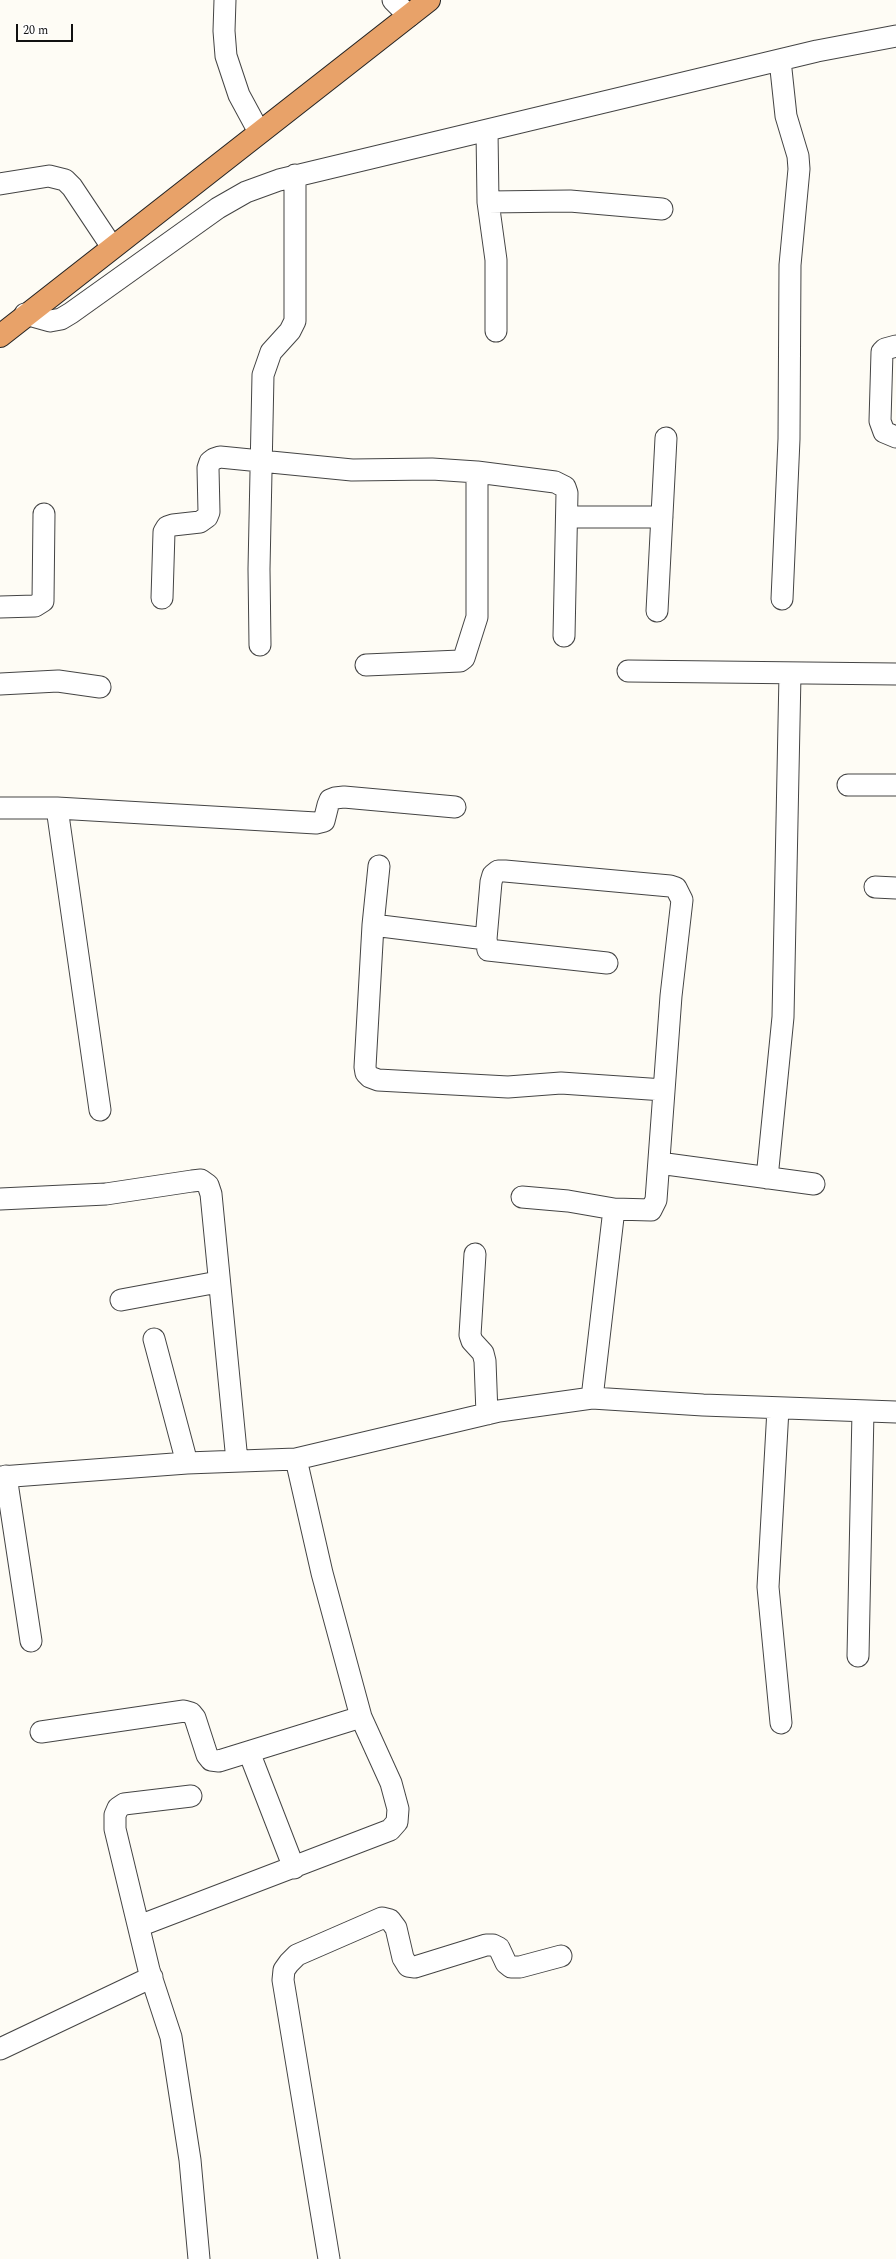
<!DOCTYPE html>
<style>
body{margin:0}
#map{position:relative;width:896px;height:2259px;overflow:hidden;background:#fefcf5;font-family:Spectral,serif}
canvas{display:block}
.scale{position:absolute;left:16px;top:24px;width:57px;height:18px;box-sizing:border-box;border:2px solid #111;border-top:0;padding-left:5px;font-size:12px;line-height:14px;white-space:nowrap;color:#111;-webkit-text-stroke:3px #fff;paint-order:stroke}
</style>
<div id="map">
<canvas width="896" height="2259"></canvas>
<div class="scale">20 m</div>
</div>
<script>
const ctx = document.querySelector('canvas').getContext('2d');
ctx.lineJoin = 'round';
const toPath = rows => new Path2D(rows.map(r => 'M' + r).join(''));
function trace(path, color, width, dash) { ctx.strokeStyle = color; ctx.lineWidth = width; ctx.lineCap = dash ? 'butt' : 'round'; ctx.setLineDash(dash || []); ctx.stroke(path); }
const street = toPath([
 [225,0,224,31,226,56,239,95,259,132],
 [393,0,409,16],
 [780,60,786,116,798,156,799,169,790,265,789,439,782,599],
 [487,131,488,202,496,260,496,331],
 [0,184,49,176,65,180,72,187,112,247],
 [488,202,570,201,662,209],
 [25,314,50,321,61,319,71,313,218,208,246,192,279,180,817,51,896,36],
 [896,346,885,349,882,352,880,421,884,432,896,437],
 [567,517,662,517],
 [162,598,164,532,167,527,173,525,200,522,207,517,209,512,208,468,210,462,214,459,220,457,352,470,432,469,477,472,555,482,565,487,567,493,564,636],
 [0,607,35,606,43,601,44,514],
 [657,611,666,438],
 [260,645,259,569,263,375,271,352,290,331,295,321,295,175],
 [366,665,460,661,464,658,477,617,477,472],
 [628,671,896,674],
 [0,684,58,681,100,687],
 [848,785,896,785],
 [0,808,57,808,316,823,324,821,328,805,330,800,335,798,344,797,455,807],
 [57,808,100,1110],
 [379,866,373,925,365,1067,366,1073,370,1077,378,1080,508,1087,561,1083,664,1090],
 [875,887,896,888],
 [373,925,486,939],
 [659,1163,814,1184],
 [767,1178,783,1017,790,674],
 [522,1197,568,1201,614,1209],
 [0,1199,106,1194,192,1181,201,1180,208,1185,211,1194,237,1461],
 [475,1254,470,1335,472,1341,483,1353,485,1361,487,1414],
 [121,1300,218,1282],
 [154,1339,187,1463],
 [592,1398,614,1209,651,1210,656,1200,671,996,682,900,676,888,670,886,505,871,498,871,493,875,491,882,486,939,488,950,607,963],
 [778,1409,768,1587,781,1723],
 [6,1476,31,1641],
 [0,1477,187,1463,296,1459,499,1411,592,1398,703,1405,896,1412],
 [858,1656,863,1411],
 [41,1732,184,1711,191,1713,195,1718,207,1755,211,1760,219,1761,361,1717],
 [249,1752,294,1868],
 [191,1796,124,1804,118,1808,115,1815,115,1829,149,1970,171,2037,190,2160,199,2259],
 [139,1926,390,1830,397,1822,398,1809,391,1783,361,1717,322,1573,296,1459],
 [0,2049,152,1977],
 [329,2259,283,1980,284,1970,289,1963,297,1955,382,1918,390,1920,396,1928,403,1958,408,1966,415,1967,486,1945,493,1945,499,1948,506,1963,511,1967,520,1967,561,1956]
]);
const highway = toPath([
 [0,336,429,0]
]);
trace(street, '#444', 23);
trace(highway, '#222', 24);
trace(street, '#fff', 21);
trace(highway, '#e8a269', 22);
</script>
